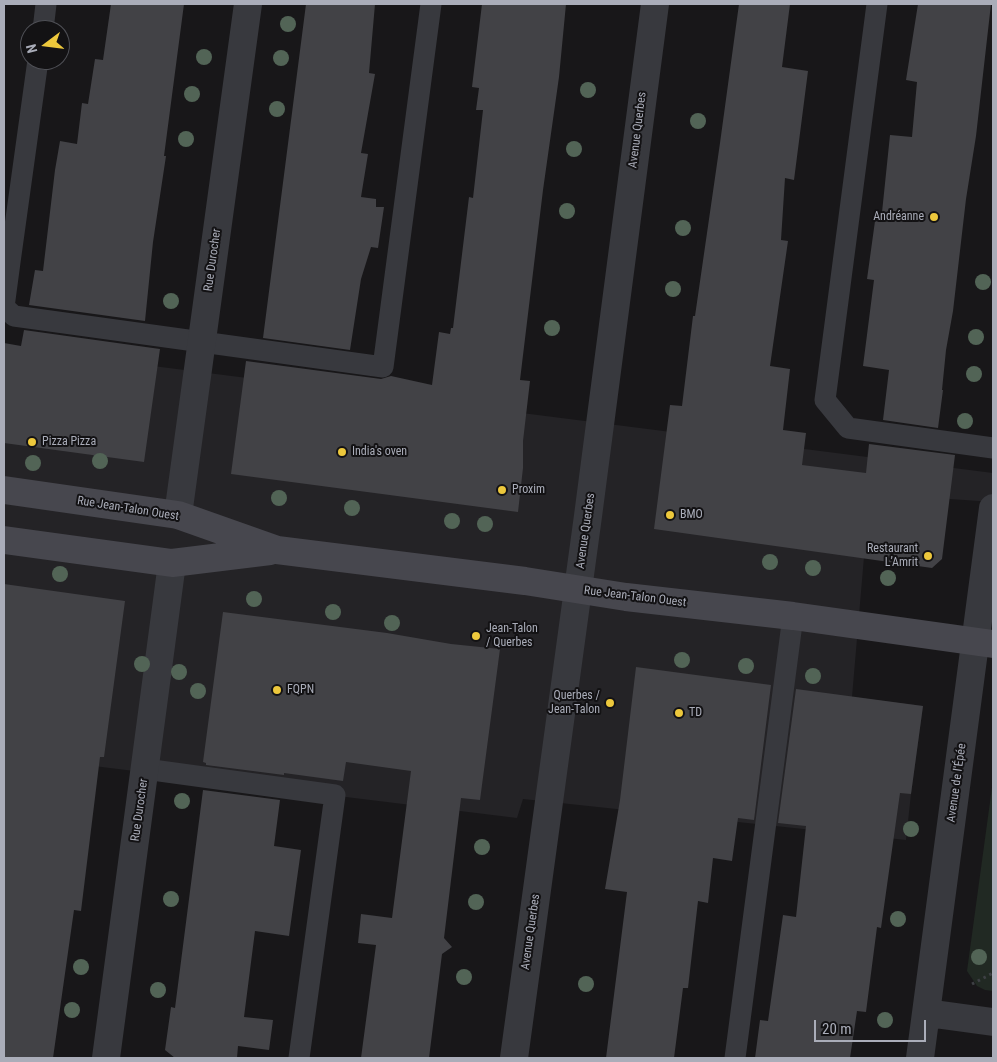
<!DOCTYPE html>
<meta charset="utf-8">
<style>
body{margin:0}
#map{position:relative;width:997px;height:1062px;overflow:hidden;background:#181719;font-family:"Roboto Condensed",sans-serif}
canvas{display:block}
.frame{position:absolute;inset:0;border:5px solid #aaadb9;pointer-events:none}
.north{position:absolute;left:20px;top:20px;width:50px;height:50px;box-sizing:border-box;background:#131214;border:1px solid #4f5056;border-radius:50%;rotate:255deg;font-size:14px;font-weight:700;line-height:20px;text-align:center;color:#aaadb9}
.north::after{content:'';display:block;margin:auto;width:18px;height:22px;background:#edc83c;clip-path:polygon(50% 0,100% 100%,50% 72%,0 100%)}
.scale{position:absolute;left:814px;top:1020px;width:112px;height:22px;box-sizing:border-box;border:2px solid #aaadb9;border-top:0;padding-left:6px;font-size:15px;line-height:18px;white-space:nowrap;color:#aaadb9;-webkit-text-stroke:4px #131214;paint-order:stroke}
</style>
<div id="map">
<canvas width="997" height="1062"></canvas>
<div class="frame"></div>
<div class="north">N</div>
<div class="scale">20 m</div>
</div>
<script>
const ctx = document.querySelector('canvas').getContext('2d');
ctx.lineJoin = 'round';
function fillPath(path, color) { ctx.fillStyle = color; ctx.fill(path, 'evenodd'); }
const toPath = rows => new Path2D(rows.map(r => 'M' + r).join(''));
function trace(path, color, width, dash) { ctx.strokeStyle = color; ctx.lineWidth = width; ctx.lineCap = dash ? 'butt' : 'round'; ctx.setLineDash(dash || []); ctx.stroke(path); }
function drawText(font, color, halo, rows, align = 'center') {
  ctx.font = font + ' "Roboto Condensed",sans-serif'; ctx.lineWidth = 4; ctx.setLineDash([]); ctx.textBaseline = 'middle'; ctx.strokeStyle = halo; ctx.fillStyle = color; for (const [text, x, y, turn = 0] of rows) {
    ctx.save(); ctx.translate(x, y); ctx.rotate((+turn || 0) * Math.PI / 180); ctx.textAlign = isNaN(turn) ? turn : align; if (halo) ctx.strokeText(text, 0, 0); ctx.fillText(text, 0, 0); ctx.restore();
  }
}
fillPath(toPath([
 [4,347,993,473,993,502,936,498,864,557,852,697,923,706,911,794,906,840,523,799,517,818,4,755]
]), '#242326');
fillPath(toPath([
 [993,780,993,991,985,990,977,986,967,971]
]), '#212923');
fillPath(toPath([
 [111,4,184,4,164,156,166,156,153,242,145,321,29,305,35,270,43,271,55,170,60,141,77,144,82,103,88,104,95,59,103,60],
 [306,4,375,4,369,73,375,74,361,153,368,154,361,197,376,199,376,207,384,207,378,248,371,247,361,279,350,350,263,338],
 [482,4,566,4,559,77,543,190,520,380,530,381,523,441,523,468,518,512,231,474,246,361,381,379,391,376,432,385,439,332,450,334,451,328,453,328,469,197,473,198,483,110,476,110,479,88,472,87],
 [739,4,790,4,782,67,808,71,794,180,785,178,781,240,788,241,770,366,790,369,783,430,806,433,802,465,866,473,869,444,955,455,942,559,932,568,654,529,670,405,682,406,693,316,695,316,720,143],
 [918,4,991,4,976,136,966,199,953,311,946,350,942,390,943,390,938,428,883,420,889,370,863,366,874,280,867,279,875,221,881,222,890,135,912,137,917,82,906,80],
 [24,330,160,349,144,462,4,443,4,343,21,346],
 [4,584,125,601,104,757,100,757,81,911,74,910,53,1058,4,1058],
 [223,612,387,633,451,644,500,649,480,800,461,798,444,938,452,947,442,954,429,1058,361,1058,376,945,358,943,361,914,392,918,411,771,346,762,343,781,284,773,284,775,206,765,206,763,203,762],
 [636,667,771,685,754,820,738,818,732,861,713,858,708,903,698,901,688,988,683,988,674,1058,606,1058,627,892,605,889,620,800],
 [796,689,923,706,911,794,900,793,881,928,877,927,866,1012,857,1011,850,1058,755,1058,760,1020,768,1021,783,915,796,917,806,826,778,823],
 [203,790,280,800,274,846,301,850,289,936,255,931,244,1017,273,1020,269,1050,238,1046,237,1058,175,1058,165,1050,171,1007,175,1008]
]), '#424246');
trace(toPath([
 [972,984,993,973]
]), '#3e4045', 3, [2.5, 4]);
trace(toPath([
 [877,4,825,400,848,428,993,448],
 [43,30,46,4],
 [4,262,10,262,38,60],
 [10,262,4,307,14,316,383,367,431,4],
 [145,769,335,795,299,1058],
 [735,1058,793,616]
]), '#38393e', 21);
trace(toPath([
 [178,515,248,4],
 [927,1013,993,1022],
 [106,1058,172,563],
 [920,1058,993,508]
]), '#38393e', 28);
trace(toPath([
 [514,1058,588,516,655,4]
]), '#38393e', 28);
trace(toPath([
 [4,490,178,515,277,550,525,581,626,597,793,616,993,644],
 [4,540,172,563,270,551]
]), '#47474e', 28);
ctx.fillStyle = '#526456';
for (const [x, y] of [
 [288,24],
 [204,57],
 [281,58],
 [588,90],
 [192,94],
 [277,109],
 [698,121],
 [186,139],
 [574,149],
 [567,211],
 [683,228],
 [983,282],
 [673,289],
 [171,301],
 [552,328],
 [976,337],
 [974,374],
 [965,421],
 [100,461],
 [33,463],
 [279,498],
 [352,508],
 [452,521],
 [485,524],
 [770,562],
 [813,568],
 [60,574],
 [888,578],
 [254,599],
 [333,612],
 [392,623],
 [682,660],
 [142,664],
 [746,666],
 [179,672],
 [813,676],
 [198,691],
 [182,801],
 [911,829],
 [482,847],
 [171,899],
 [476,902],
 [898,919],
 [979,957],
 [81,967],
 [464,977],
 [586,984],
 [158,990],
 [72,1010],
 [885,1020]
]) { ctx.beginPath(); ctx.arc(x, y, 8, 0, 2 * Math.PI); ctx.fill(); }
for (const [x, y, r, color] of [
 [934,217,5,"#edc83c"],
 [32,442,5,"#edc83c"],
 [342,452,5,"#edc83c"],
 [502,490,5,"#edc83c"],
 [670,515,5,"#edc83c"],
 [928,556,5,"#edc83c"],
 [476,636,5,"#edc83c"],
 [277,690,5,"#edc83c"],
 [610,703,5,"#edc83c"],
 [679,713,5,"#edc83c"]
]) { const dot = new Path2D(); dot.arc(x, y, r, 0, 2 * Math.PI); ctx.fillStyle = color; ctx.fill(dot); trace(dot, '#131214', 2); }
drawText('12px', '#aaadb9', '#131214', [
 ["Avenue Querbes",638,130,-83],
 ["Rue Durocher",213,260,-82],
 ["Rue Jean-Talon Ouest",128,509,9],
 ["Avenue Querbes",586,531,-82],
 ["Rue Jean-Talon Ouest",635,597,7],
 ["Avenue de l'Épée",957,783,-82],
 ["Rue Durocher",140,810,-82],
 ["Avenue Querbes",531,932,-82]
]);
drawText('12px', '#aaadb9', '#131214', [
 ["Andréanne",924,217,"right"],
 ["Pizza Pizza",42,442],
 ["India's oven",352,452],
 ["Proxim",512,490],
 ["BMO",680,515],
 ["Restaurant",918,549,"right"],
 ["L’Amrit",918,563,"right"],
 ["Jean-Talon",486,629],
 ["/ Querbes",486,643],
 ["FQPN",287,690],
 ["Querbes /",600,696,"right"],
 ["Jean-Talon",600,710,"right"],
 ["TD",689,713]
], 'left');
</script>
